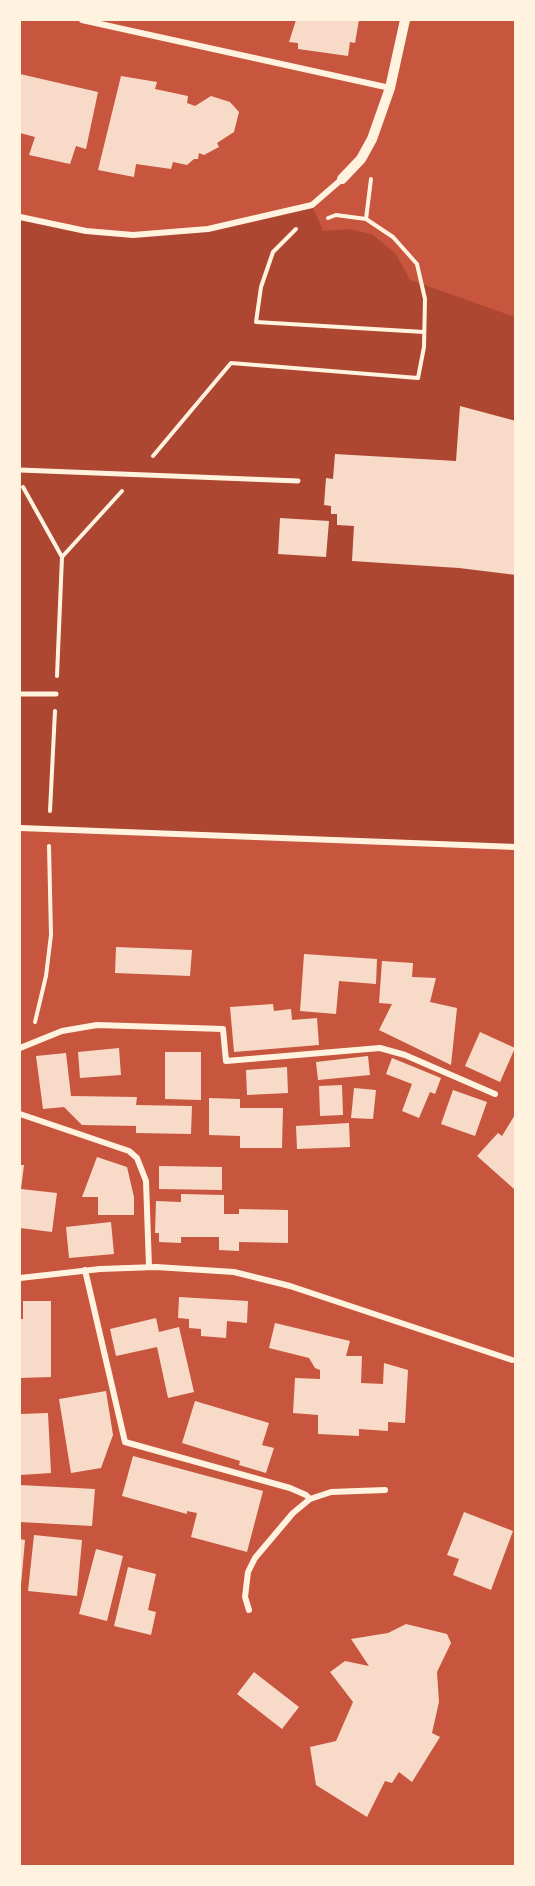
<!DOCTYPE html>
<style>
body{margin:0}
#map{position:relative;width:535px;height:1886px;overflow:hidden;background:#c8553d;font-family:Lora,serif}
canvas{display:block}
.frame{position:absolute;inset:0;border:21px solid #fff3e0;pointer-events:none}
</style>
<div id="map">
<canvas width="535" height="1886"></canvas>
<div class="frame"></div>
</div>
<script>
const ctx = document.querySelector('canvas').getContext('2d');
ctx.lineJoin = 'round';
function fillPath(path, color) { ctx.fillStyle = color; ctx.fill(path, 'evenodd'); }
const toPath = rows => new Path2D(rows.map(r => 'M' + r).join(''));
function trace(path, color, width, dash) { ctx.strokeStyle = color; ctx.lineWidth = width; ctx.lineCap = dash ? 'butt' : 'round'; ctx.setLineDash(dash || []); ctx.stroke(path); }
fillPath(toPath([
 [312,205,323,231,351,229,373,235,396,254,410,280,515,317,515,847,20,828,20,217,86,231,133,235,208,229]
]), '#ae4732');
fillPath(toPath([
 [296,20,359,20,355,43,350,42,348,56,298,49,298,43,289,42],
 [20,74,98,92,86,149,76,146,70,164,29,155,35,137,20,133],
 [121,76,157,82,155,89,188,96,187,103,195,106,211,96,230,102,239,112,234,132,217,143,219,147,204,155,199,153,198,159,194,159,187,165,173,162,171,169,136,164,134,177,98,170],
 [460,406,516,421,516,575,459,568,352,561,354,526,337,525,337,514,331,514,331,506,324,505,326,478,333,479,335,454,456,461],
 [280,518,329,521,326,557,278,554],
 [116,947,192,950,190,976,115,973],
 [304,954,377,959,376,984,339,981,336,1014,300,1011],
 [382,961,413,963,412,977,436,978,430,1002,457,1008,451,1065,379,1030,392,1004,379,1003],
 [273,1004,274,1011,291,1009,292,1020,317,1018,319,1045,234,1052,230,1007],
 [480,1032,515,1048,500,1082,465,1066],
 [119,1048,121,1075,80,1078,78,1052],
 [165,1052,201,1052,201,1100,165,1099],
 [66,1053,71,1096,137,1097,136,1105,192,1106,191,1134,136,1133,136,1126,82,1125,64,1107,43,1109,36,1056],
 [368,1056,370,1075,318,1080,316,1062],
 [392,1058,441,1078,435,1094,430,1092,419,1118,402,1111,412,1084,386,1074],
 [287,1067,288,1093,247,1095,246,1070],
 [342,1085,343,1115,320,1116,319,1086],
 [354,1088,376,1090,373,1119,351,1118],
 [453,1090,487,1102,475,1136,441,1124],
 [209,1098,240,1099,240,1108,283,1108,282,1148,240,1148,240,1136,209,1135],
 [516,1113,516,1187,514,1189,477,1156,498,1133,502,1136],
 [349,1123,350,1147,297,1149,296,1126],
 [97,1157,127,1167,134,1197,134,1215,98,1215,98,1197,82,1197],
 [20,1165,24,1165,21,1189,57,1193,52,1232,20,1228],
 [159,1166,222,1167,222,1190,159,1189],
 [181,1194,224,1195,224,1214,239,1214,239,1209,288,1210,288,1243,239,1242,239,1251,219,1250,219,1237,181,1237,181,1243,159,1242,159,1233,155,1233,156,1201,181,1202],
 [111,1222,114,1254,69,1258,66,1227],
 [179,1297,248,1301,247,1323,227,1321,226,1338,201,1336,201,1329,189,1328,189,1319,178,1318],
 [23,1301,51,1301,51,1377,20,1378,20,1319,23,1319],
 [156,1318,159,1332,179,1327,194,1392,168,1398,157,1347,116,1356,110,1329],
 [275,1323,350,1341,346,1356,362,1356,361,1383,383,1384,384,1363,408,1370,405,1423,388,1422,388,1431,359,1429,359,1436,318,1434,318,1415,293,1413,295,1378,320,1379,320,1370,315,1368,309,1358,269,1348],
 [106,1391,113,1435,101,1468,71,1473,59,1399],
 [195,1401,269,1423,262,1445,274,1448,266,1473,239,1465,240,1461,182,1443],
 [48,1413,51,1473,20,1475,20,1414],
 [133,1456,263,1491,247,1552,191,1537,197,1513,187,1511,187,1514,122,1496],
 [20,1485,95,1489,92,1526,20,1522],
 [464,1512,513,1531,491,1590,453,1575,459,1559,447,1555],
 [34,1535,82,1540,77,1596,28,1591],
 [20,1539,25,1540,21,1585,20,1585],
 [96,1549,123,1556,107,1621,79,1614],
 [128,1567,156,1574,148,1610,156,1612,151,1635,114,1626],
 [406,1624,447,1634,451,1643,437,1672,439,1702,432,1733,440,1737,412,1782,399,1772,392,1783,385,1781,367,1817,316,1785,310,1747,336,1741,353,1702,330,1672,345,1661,369,1666,351,1639,388,1633],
 [254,1672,299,1707,282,1729,237,1694]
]), '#f7dbc8');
trace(toPath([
 [366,219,371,179],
 [296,229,273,252,261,287,256,322,424,332],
 [153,456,231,363,418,378,424,347,425,299,417,264,393,237,366,219,336,215,328,218],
 [23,487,62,557,57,676],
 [62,557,122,491],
 [50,811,55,711],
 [35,1022,46,976,51,935,49,846]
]), '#fff3e0', 4);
trace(toPath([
 [20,470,298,481],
 [20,694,56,694]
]), '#fff3e0', 5);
trace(toPath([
 [82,20,390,88],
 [20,217,86,231,133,235,208,229,312,205,342,179],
 [20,828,516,847],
 [20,1048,62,1031,97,1025,223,1029,226,1061,380,1048,405,1055,495,1094],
 [20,1114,129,1151,137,1158,146,1181,149,1267],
 [85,1270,125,1442,290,1488,306,1495,310,1499],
 [20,1278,100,1269,156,1267,234,1272,290,1286,512,1360],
 [249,1610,245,1597,248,1572,255,1558,293,1513,310,1499,331,1492,385,1490]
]), '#fff3e0', 6);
trace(toPath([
 [342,179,361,159,372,139,390,88,405,20]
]), '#fff3e0', 10);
</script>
